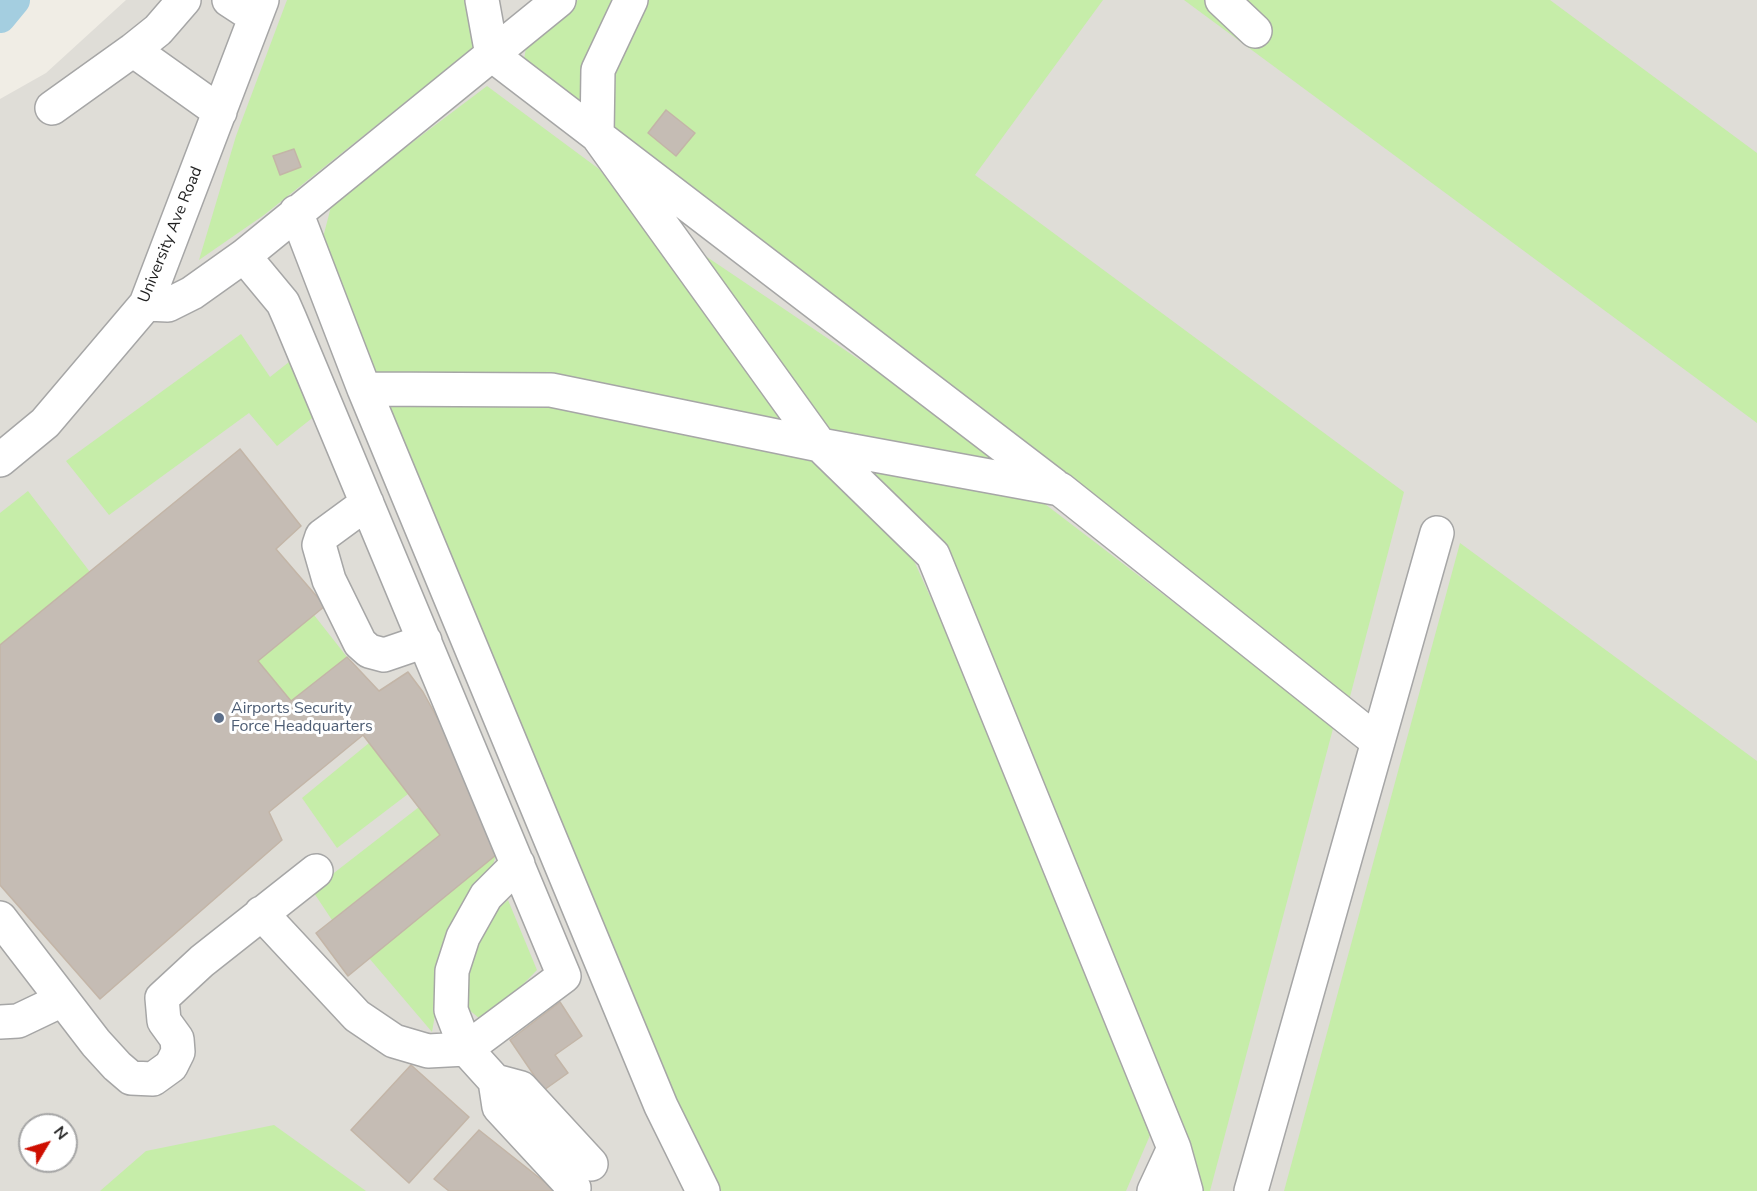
<!DOCTYPE html>
<style>
body{margin:0}
#map{position:relative;width:1757px;height:1191px;overflow:hidden;background:#f0ede5;font-family:"Nunito Sans",sans-serif}
canvas{display:block}
.north{position:absolute;left:18px;top:1113px;width:60px;height:60px;box-sizing:border-box;background:#fff;border:2px solid #a5a5a5;border-radius:50%;rotate:52deg;font-size:16px;font-weight:700;line-height:24px;text-align:center;color:#1f1f1f}
.north::after{content:'';display:block;margin:auto;width:21px;height:27px;background:#ce0e00;clip-path:polygon(50% 0,100% 100%,50% 72%,0 100%)}
</style>
<div id="map">
<canvas width="1757" height="1191"></canvas>
<div class="north">N</div>
</div>
<script>
const ctx = document.querySelector('canvas').getContext('2d');
ctx.lineJoin = 'round';
function fillPath(path, color) { ctx.fillStyle = color; ctx.fill(path, 'evenodd'); }
const toPath = rows => new Path2D(rows.map(r => 'M' + r).join(''));
function trace(path, color, width, dash) { ctx.strokeStyle = color; ctx.lineWidth = width; ctx.lineCap = dash ? 'butt' : 'round'; ctx.setLineDash(dash || []); ctx.stroke(path); }
function drawText(font, color, halo, rows, align = 'center') {
  ctx.font = font + ' "Nunito Sans",sans-serif'; ctx.lineWidth = 6; ctx.setLineDash([]); ctx.textBaseline = 'middle'; ctx.strokeStyle = halo; ctx.fillStyle = color; for (const [text, x, y, turn = 0] of rows) {
    ctx.save(); ctx.translate(x, y); ctx.rotate((+turn || 0) * Math.PI / 180); ctx.textAlign = isNaN(turn) ? turn : align; if (halo) ctx.strokeText(text, 0, 0); ctx.fillText(text, 0, 0); ctx.restore();
  }
}
fillPath(toPath([
 [126,0,1757,0,1757,1191,0,1191,0,99,46,73],
 [30,1125,66,1125,66,1161,30,1161]
]), '#dfddd7');
fillPath(toPath([
 [287,0,471,0,481,42,264,215,199,260,236,136],
 [578,0,615,0,582,116,523,65,527,42],
 [643,0,1103,0,975,175,1404,492,1347,708,615,132,607,93],
 [1184,0,1550,0,1757,153,1757,423],
 [487,86,599,169,707,304,796,429,372,379,321,245,332,203],
 [701,253,1023,470,826,433],
 [241,334,270,377,289,362,316,415,277,446,249,413,109,515,66,461],
 [531,401,808,458,910,552,1045,850,1151,1133,1126,1191,713,1191,386,403],
 [849,458,1041,501,1334,725,1210,1191,1198,1191,946,553],
 [28,491,90,572,0,645,0,513],
 [1460,543,1757,761,1757,1191,1284,1191],
 [314,615,347,657,291,701,258,661],
 [369,743,408,794,337,848,302,798],
 [419,807,440,835,332,920,312,890],
 [496,855,490,874,450,930,432,1032,369,958],
 [508,900,537,970,485,1023,468,1009,461,969,480,925],
 [274,1125,366,1191,100,1191,146,1151]
]), '#c6eda9');
trace(toPath([
 [0,17,14,0]
]), '#a4cee0', 32);
const building = toPath([
 [666,110,695,133,676,156,648,133,666,110],
 [294,149,301,167,280,175,273,156,294,149],
 [240,449,301,526,276,549,325,606,258,661,291,701,347,657,379,691,408,672,423,692,488,810,496,855,348,976,316,933,440,835,363,735,269,812,282,840,100,999,0,885,0,645,240,449],
 [560,1002,582,1036,555,1055,568,1073,544,1090,510,1040,560,1002],
 [411,1065,469,1117,409,1183,351,1130,411,1065],
 [479,1130,556,1191,449,1191,434,1179,479,1130]
]);
fillPath(building, '#c5bcb4');
trace(building, '#c3b5a7', 1.5);
const minor = toPath([
 [229,0,255,17],
 [482,0,492,55,1054,485],
 [631,0,598,70,597,135,820,445,933,555,1174,1148,1154,1191],
 [1222,0,1255,31],
 [133,50,220,112],
 [52,108,133,50,158,30,184,0],
 [296,212,364,389,661,1106,703,1191],
 [244,256,283,303,290,319,564,976,466,1049,428,1051,394,1041,357,1016,261,913],
 [146,304,168,305,192,293,244,256,559,0],
 [364,389,551,390,820,445,1060,489,1378,742],
 [0,460,45,423,146,304,262,0],
 [367,503,322,536,319,545,329,580,360,643,369,651,384,655,425,641],
 [518,864,486,896,463,937,452,971,451,1010,466,1049,495,1081,499,1107,574,1188],
 [0,918,96,1043,117,1066,131,1078,153,1079,171,1066,178,1052,177,1039,164,1021,162,998,202,961,316,871],
 [0,1022,18,1021,62,1000],
 [495,1081,521,1088,591,1164],
 [1174,1148,1186,1191],
 [1251,1191,1437,533]
]);
trace(minor, '#a6a6a6', 36);
trace(minor, '#fff', 33);
for (const [x, y, r, color] of [
 [219,718,6,"#5c6f8a"]
]) { const dot = new Path2D(); dot.arc(x, y, r, 0, 2 * Math.PI); ctx.fillStyle = color; ctx.fill(dot); trace(dot, '#fff', 2); }
drawText('16px', '#1f1f1f', '#fff', [
 ["University Ave Road",171,235,-68]
]);
drawText('16px', '#4e5e75', '#fff', [
 ["Airports Security",231,709],
 ["Force Headquarters",231,727]
], 'left');
</script>
